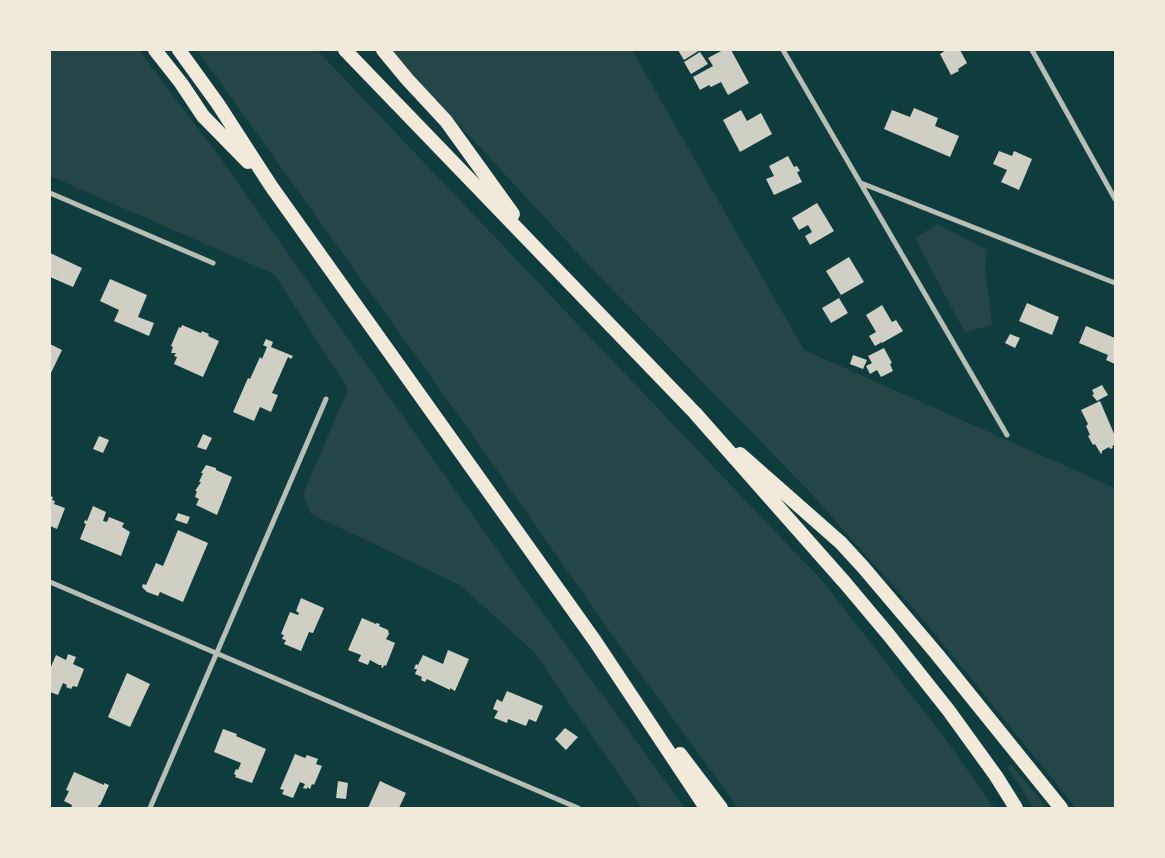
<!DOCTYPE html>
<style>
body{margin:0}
#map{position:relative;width:1165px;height:858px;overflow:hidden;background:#0f3d3e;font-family:"Exo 2",sans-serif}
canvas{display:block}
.frame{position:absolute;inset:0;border:51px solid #f1e9da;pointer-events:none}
</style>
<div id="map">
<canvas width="1165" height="858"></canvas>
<div class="frame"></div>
</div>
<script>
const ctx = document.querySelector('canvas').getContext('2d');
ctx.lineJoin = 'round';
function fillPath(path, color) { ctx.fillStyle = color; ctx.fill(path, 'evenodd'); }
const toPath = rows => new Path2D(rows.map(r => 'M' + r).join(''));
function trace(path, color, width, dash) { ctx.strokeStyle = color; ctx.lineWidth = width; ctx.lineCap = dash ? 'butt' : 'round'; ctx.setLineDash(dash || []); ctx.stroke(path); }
fillPath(toPath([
 [50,50,139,50,219,156,520,582,685,808,642,808,533,651,460,585,311,514,303,494,348,389,274,274,50,176],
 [197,50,317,50,825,584,950,745,994,808,738,808,610,632,466,426],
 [390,50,632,50,804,350,1115,488,1115,808,1076,808,926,623,808,490,597,274],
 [937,224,987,250,985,268,992,324,965,333,915,238],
 [1011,764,1047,808,1034,808,1007,767]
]), '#244646');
fillPath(toPath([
 [678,50,700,50,684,60],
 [723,50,731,50,749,83,728,95,721,82,711,87,709,85,700,90,693,77,713,66,708,58],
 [946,50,960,50,967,63,958,69,959,71,951,75,940,54],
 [700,52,708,64,691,74,684,62],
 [914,108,938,118,935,126,959,136,950,157,884,129,892,110,910,117],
 [741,110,747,121,761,113,772,134,740,152,723,120],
 [999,151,1012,156,1014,151,1032,159,1019,190,1001,182,1007,170,993,164],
 [788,156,794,167,797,166,800,171,797,172,802,182,774,195,766,179,774,176,769,166],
 [817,203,834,231,810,245,805,236,812,232,808,225,799,230,792,218],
 [50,253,82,268,73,287,50,277],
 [849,257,864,282,841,295,826,271],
 [110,279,147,295,138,317,154,323,149,336,114,321,119,310,100,301],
 [839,298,848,313,831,323,822,308],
 [1027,303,1059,317,1052,335,1019,321],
 [882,305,892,322,896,320,903,331,882,343,882,342,875,346,869,336,876,332,866,315],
 [182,325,201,333,202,331,209,334,208,336,219,341,203,377,174,364,177,357,174,356,176,353,171,353,173,347,171,346,179,327,181,328],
 [1086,326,1115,338,1115,364,1106,360,1108,355,1079,343],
 [1010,334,1020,338,1015,348,1005,343],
 [266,339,273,342,271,347,293,356,291,359,288,357,272,393,278,395,271,412,260,407,254,421,233,412,248,378,250,379,260,357,262,359,267,347,263,345],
 [50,344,62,350,50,375],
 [884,348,892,363,890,364,893,371,881,377,877,370,870,374,866,366,872,363,868,356],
 [853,355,867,360,863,369,850,364],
 [1102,385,1108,395,1097,401,1092,395,1094,394,1092,390],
 [1100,401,1115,436,1115,445,1112,446,1113,448,1110,449,1109,447,1102,451,1102,453,1101,454,1095,444,1093,445,1088,436,1090,435,1086,426,1088,424,1081,410],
 [203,434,212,438,206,450,197,447],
 [99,436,109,440,103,453,93,449],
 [206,465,216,468,216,470,232,477,217,515,196,505,199,499,195,497,197,491,195,491,201,482,199,482,203,473,201,473],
 [50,496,53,497,52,500,55,501,54,504,65,508,57,529,50,526],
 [93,506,106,512,103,521,107,522,109,517,124,523,122,527,130,532,121,556,80,539,86,524,84,523,85,520,87,521],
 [178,513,190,517,187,524,175,520],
 [178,530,208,543,183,602,160,592,158,596,147,592,142,587,143,584,146,585,156,563,163,566],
 [301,598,324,608,313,633,309,632,301,651,284,644,286,640,282,639,284,635,281,634,290,612,298,615,299,613,296,611],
 [362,618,376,624,376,623,380,624,379,626,388,630,389,634,386,639,395,643,386,666,384,665,383,668,381,667,382,665,379,665,370,660,368,665,358,661,361,655,348,650],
 [448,650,469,659,455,691,450,688,450,690,427,679,425,682,421,680,422,677,415,674,417,669,414,669,416,664,418,665,423,655,443,664],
 [68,654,76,657,73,664,84,669,77,687,73,686,71,689,66,687,67,685,63,683,58,695,50,692,50,674,51,673,50,669,56,655,66,660],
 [127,673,150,684,130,727,108,717],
 [507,691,543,706,536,722,529,719,526,726,508,719,507,723,494,718,498,711,493,709,497,699,502,702],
 [565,728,578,737,566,750,555,739],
 [223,729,237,734,236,736,266,749,252,783,235,777,236,775,234,774,236,769,238,770,241,763,214,752],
 [295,754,305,758,307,755,318,759,316,764,322,766,314,785,312,784,310,789,307,787,307,789,303,788,305,784,300,782,293,798,282,794,284,790,280,789],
 [74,772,104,785,104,783,109,785,100,805,99,805,97,808,71,808,72,805,64,801,69,791,66,790],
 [338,781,348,783,346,799,336,798],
 [380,781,406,793,399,808,368,808]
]), '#cfcfc3');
trace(toPath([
 [783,50,1007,435],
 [1032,50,1115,199],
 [861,183,1115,283],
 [50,193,213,263],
 [50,582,578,808],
 [150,808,326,399]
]), '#b8beb3', 5);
trace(toPath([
 [155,50,181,83,203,116,248,162],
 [179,50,218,104,271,186,595,641,706,808],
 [345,50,695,413,846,584,888,634,949,711,996,776,1016,808],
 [383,50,407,79,446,121,513,214],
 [740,454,841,543,863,567,936,653,1061,808],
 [680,754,721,808]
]), '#f1e9da', 14);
</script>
